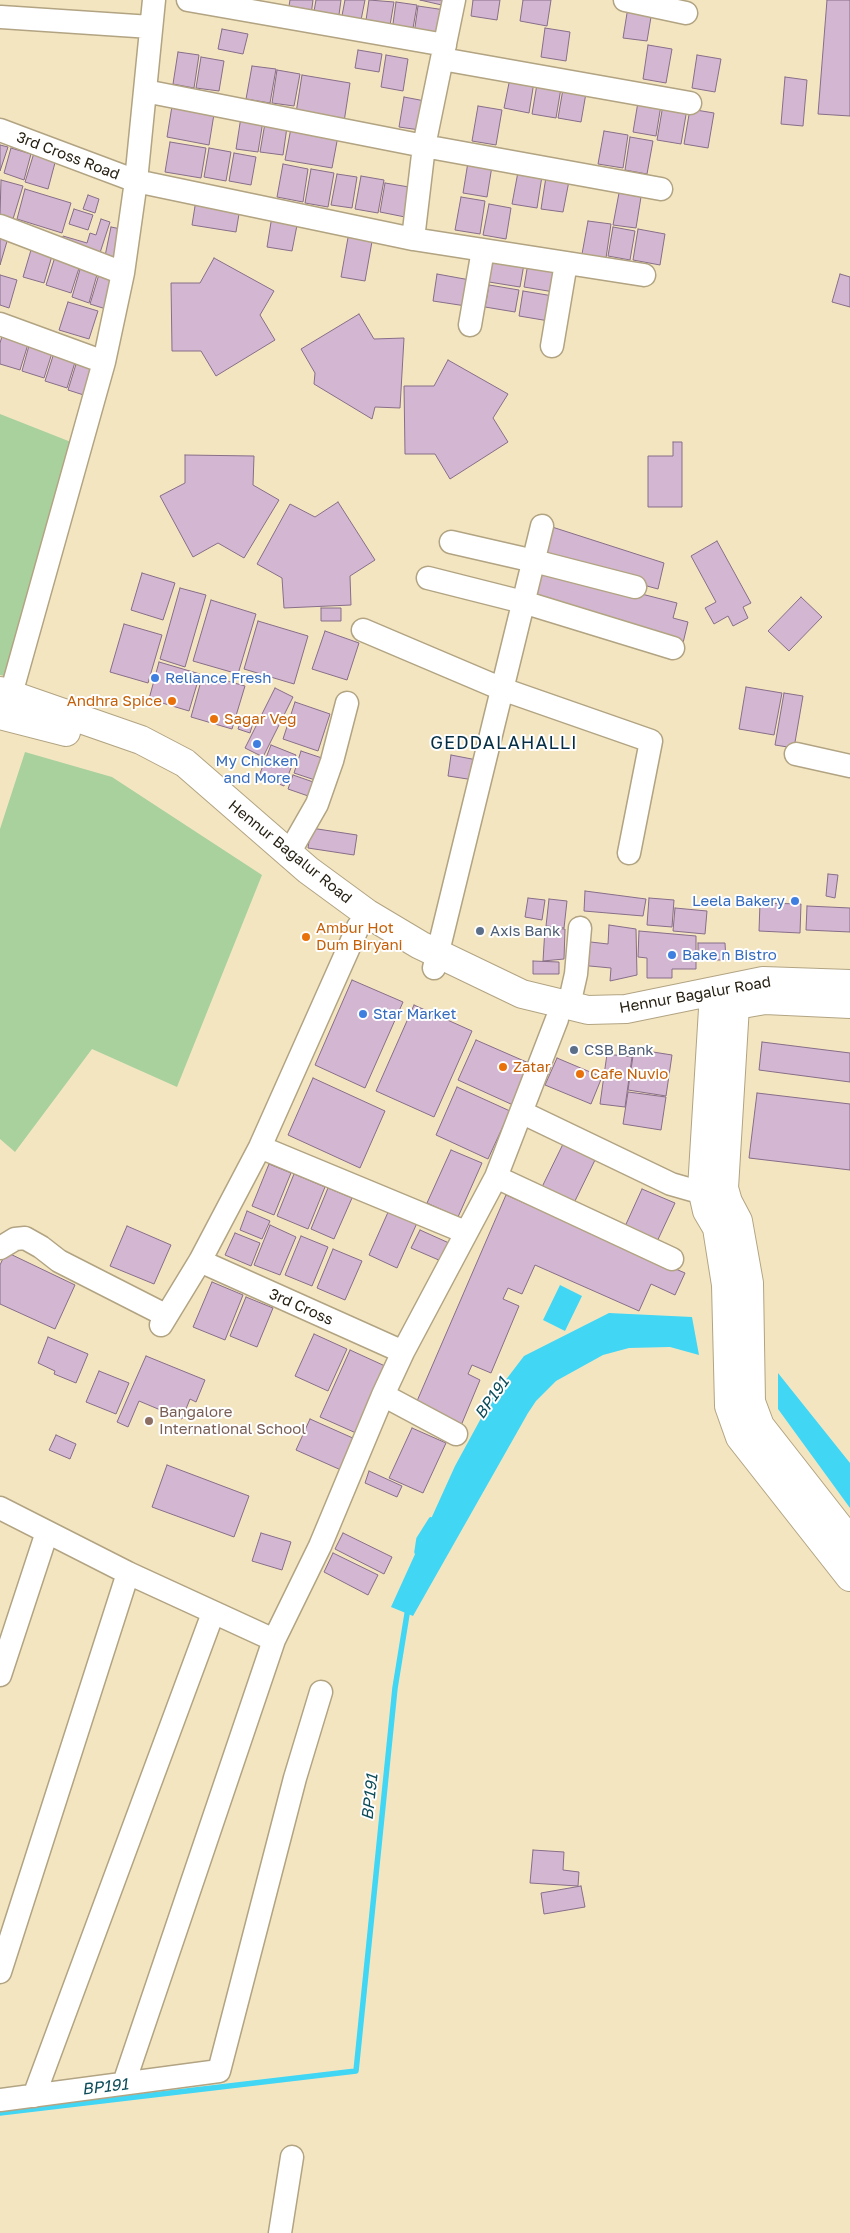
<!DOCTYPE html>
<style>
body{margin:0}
canvas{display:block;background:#f4e5c1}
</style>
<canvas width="850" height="2233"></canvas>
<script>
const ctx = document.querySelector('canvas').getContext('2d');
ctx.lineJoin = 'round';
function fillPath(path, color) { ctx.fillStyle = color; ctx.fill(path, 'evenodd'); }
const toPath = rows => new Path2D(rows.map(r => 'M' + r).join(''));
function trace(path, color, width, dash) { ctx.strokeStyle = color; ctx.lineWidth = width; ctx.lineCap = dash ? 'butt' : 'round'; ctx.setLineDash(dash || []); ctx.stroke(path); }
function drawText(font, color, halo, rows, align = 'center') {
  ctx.font = font + ' "Golos Text",sans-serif'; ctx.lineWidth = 4; ctx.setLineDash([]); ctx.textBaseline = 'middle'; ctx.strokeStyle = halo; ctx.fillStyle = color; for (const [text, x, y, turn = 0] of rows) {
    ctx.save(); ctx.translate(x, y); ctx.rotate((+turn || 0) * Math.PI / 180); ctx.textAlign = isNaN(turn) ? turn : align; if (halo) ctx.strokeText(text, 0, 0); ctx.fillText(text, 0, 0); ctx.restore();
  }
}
fillPath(toPath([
 [0,414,71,442,4,676,0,675],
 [25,752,112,777,262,875,177,1087,92,1049,15,1152,0,1139,0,829]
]), '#a9d19e');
fillPath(toPath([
 [560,1285,582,1296,565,1331,543,1320],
 [609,1313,692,1317,699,1355,670,1347,629,1348,603,1355,556,1381,536,1401,528,1413,413,1616,391,1607,455,1466,492,1398,524,1356],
 [778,1373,850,1463,850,1508,778,1409]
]), '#42d6f5');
trace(toPath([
 [417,1552,419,1539,431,1520],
 [0,2113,356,2071,395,1688,408,1608]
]), '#42d6f5', 5.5);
const building = toPath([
 [290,0,313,0,311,15,288,12,290,0],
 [316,0,341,0,338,22,313,17,316,0],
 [345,0,365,0,360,25,341,21,345,0],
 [369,0,394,2,389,31,365,27,369,0],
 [420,0,446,0,446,6,420,0],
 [473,0,500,0,497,20,471,16,473,0],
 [523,0,551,0,547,26,520,21,523,0],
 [827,0,850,0,850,116,818,114,827,0],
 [396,2,417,5,412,34,392,31,396,2],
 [418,6,445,10,440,39,414,34,418,6],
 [628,7,652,11,647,41,623,38,628,7],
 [545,28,570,32,566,61,541,57,545,28],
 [222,29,248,34,243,54,218,49,222,29],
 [648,45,672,49,666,83,643,79,648,45],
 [358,50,382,54,379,72,355,68,358,50],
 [178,52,199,55,194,88,173,84,178,52],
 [386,55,408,59,403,91,381,87,386,55],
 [697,55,721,59,715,92,692,88,697,55],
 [201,57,224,61,219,91,196,88,201,57],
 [252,66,276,69,270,103,246,99,252,66],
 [277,70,300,74,294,106,272,103,277,70],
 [302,75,350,83,344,122,296,113,302,75],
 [785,77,807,80,803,126,781,124,785,77],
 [510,78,534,82,529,113,504,108,510,78],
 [537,84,561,88,556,118,532,114,537,84],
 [563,89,586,93,581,122,558,118,563,89],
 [404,97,425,101,420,130,399,127,404,97],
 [638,102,661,105,656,136,633,132,638,102],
 [663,105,687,109,681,144,657,140,663,105],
 [172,106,214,114,209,145,167,137,172,106],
 [478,106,502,110,496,145,472,141,478,106],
 [690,109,714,113,708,148,684,144,690,109],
 [241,117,263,121,258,152,236,149,241,117],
 [265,123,287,127,283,155,260,152,265,123],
 [291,128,338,136,332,168,285,160,291,128],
 [604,131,628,135,623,168,598,164,604,131],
 [630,137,653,141,647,174,625,170,630,137],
 [170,142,206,148,201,178,165,172,170,142],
 [0,145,8,147,0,171,0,145],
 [11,148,31,154,24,180,4,173,11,148],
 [209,148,231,152,226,181,204,177,209,148],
 [34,153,56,159,48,189,25,182,34,153],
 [234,153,256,157,251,185,229,181,234,153],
 [468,162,492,166,487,197,463,193,468,162],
 [283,164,308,169,303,202,277,197,283,164],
 [311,169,334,173,328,207,305,203,311,169],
 [518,172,542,176,537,208,512,204,518,172],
 [337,174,357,177,352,208,331,205,337,174],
 [361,176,384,180,378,213,355,209,361,176],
 [546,177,569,181,563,212,541,209,546,177],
 [1,180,23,186,13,219,0,215,1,180],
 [385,183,409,187,405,217,380,212,385,183],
 [25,189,71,203,62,233,17,219,25,189],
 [619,193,641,197,636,228,613,225,619,193],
 [88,195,99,199,95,213,83,209,88,195],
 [461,197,485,201,480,234,455,230,461,197],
 [196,200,240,208,236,232,192,225,196,200],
 [489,204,511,208,506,239,483,235,489,204],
 [74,209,93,215,88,230,69,224,74,209],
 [272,216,298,220,292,251,267,247,272,216],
 [101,219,110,222,98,259,61,246,63,236,87,243,90,233,96,235,101,219],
 [588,221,611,224,606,258,582,254,588,221],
 [111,227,126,230,118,265,104,261,111,227],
 [613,227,635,231,630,260,608,256,613,227],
 [638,229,665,234,660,265,633,260,638,229],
 [349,232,373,236,365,281,341,277,349,232],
 [0,235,8,238,0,265,0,235],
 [31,250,52,256,44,283,23,277,31,250],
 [55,257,80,265,71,293,46,285,55,257],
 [214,258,274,291,260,315,275,340,216,376,201,351,172,351,171,283,200,283,214,258],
 [493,259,524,264,520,287,489,282,493,259],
 [528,263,558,268,554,292,524,287,528,263],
 [81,266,98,271,89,303,72,297,81,266],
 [100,271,116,276,106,309,90,304,100,271],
 [437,274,470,280,466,306,433,301,437,274],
 [840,274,850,277,850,307,832,302,840,274],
 [0,275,17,280,9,308,0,305,0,275],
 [489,285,519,290,515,312,485,307,489,285],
 [523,291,553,296,549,321,519,316,523,291],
 [68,302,98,311,89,339,59,330,68,302],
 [359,314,374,339,404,338,400,408,375,407,372,419,314,384,315,373,301,349,359,314],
 [3,333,29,341,20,370,0,364,0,343,3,333],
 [30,342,53,350,44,378,22,371,30,342],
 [54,353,76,359,67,388,45,381,54,353],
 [448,360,508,394,493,418,508,442,450,479,435,454,405,454,404,386,434,386,448,360],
 [77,361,99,368,90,397,68,390,77,361],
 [673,442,682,442,682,507,648,507,648,456,673,456,673,442],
 [185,455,254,456,253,485,279,500,244,558,218,543,193,557,160,496,185,483,185,455],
 [338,502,375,560,350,576,351,605,284,608,282,578,257,564,290,504,315,517,338,502],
 [549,526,664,563,658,589,540,557,549,526],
 [717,541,751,603,743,607,748,618,733,626,728,616,714,624,705,608,716,602,691,556,717,541],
 [539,568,677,603,673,618,688,622,683,643,528,601,539,568],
 [142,573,175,583,163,620,131,610,142,573],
 [180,588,206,595,185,667,160,659,180,588],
 [801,597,822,617,789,651,768,631,801,597],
 [211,600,256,614,238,674,193,661,211,600],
 [321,608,341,608,341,621,321,621,321,608],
 [258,621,308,636,294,684,244,669,258,621],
 [124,624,162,635,148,683,110,672,124,624],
 [325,631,359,643,347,680,312,669,325,631],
 [159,662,200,674,189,711,149,699,159,662],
 [203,674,245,686,232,729,191,717,203,674],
 [746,687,782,693,774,735,739,729,746,687],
 [275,688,293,697,263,757,245,748,275,688],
 [784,693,803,696,794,748,775,745,784,693],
 [295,702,330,714,318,751,283,739,295,702],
 [241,720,253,723,250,733,238,729,241,720],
 [271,745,296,755,284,786,259,776,271,745],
 [301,751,328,760,321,782,294,773,301,751],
 [451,755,477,760,474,780,448,776,451,755],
 [293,775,319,784,314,798,288,789,293,775],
 [311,828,357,835,354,855,308,848,311,828],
 [828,874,838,875,835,898,826,896,828,874],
 [585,891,646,899,643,916,584,911,585,891],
 [528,898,545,900,542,920,525,917,528,898],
 [649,898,674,900,672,927,647,925,649,898],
 [549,899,567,901,564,928,546,926,549,899],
 [760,903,801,904,800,933,759,931,760,903],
 [807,906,850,908,850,932,806,930,807,906],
 [675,908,707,911,705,934,673,931,675,908],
 [609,925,636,929,637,975,610,981,611,968,579,965,582,941,608,944,609,925],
 [545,928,565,929,564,959,543,961,545,928],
 [639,931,696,936,696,969,672,969,672,978,647,978,647,958,638,957,639,931],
 [698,943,725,943,726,960,698,960,698,943],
 [533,961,559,962,559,974,533,974,533,961],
 [352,980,403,1002,365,1088,315,1065,352,980],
 [414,1005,472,1031,434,1117,376,1091,414,1005],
 [476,1040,531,1064,513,1105,458,1080,476,1040],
 [762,1042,850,1053,850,1082,759,1070,762,1042],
 [634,1049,672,1055,666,1096,628,1090,634,1049],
 [607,1054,632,1057,625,1107,600,1104,607,1054],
 [557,1058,602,1077,591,1104,545,1085,557,1058],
 [313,1078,385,1111,360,1168,288,1135,313,1078],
 [457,1087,510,1111,488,1159,436,1135,457,1087],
 [628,1092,666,1097,661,1130,623,1124,628,1092],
 [757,1093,850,1104,850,1170,749,1158,757,1093],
 [564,1142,596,1158,573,1205,541,1189,564,1142],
 [451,1150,482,1163,458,1217,427,1203,451,1150],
 [269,1164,291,1173,274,1215,252,1206,269,1164],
 [294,1174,325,1187,308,1229,277,1216,294,1174],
 [328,1188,352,1198,334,1239,311,1229,328,1188],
 [642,1189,675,1203,654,1248,622,1233,642,1189],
 [506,1195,685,1273,675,1295,651,1284,639,1311,535,1265,522,1294,508,1288,503,1299,519,1306,491,1373,472,1365,468,1374,480,1380,460,1428,414,1408,506,1195],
 [389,1210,417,1223,397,1268,369,1255,389,1210],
 [247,1211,270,1221,262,1239,240,1230,247,1211],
 [270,1225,296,1237,280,1275,254,1265,270,1225],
 [127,1226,171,1245,154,1284,110,1266,127,1226],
 [420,1230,449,1243,441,1261,411,1248,420,1230],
 [235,1233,260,1243,251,1266,225,1255,235,1233],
 [301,1236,328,1247,312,1286,285,1275,301,1236],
 [333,1249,362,1261,345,1300,317,1288,333,1249],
 [6,1252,75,1285,55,1329,0,1304,0,1265,6,1252],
 [212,1282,243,1295,225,1340,193,1327,212,1282],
 [246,1297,273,1308,257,1347,230,1336,246,1297],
 [314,1334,347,1349,328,1391,295,1376,314,1334],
 [48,1337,88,1354,76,1383,54,1374,55,1371,38,1363,48,1337],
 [350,1350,385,1366,356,1433,320,1417,350,1350],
 [146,1356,205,1380,196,1402,190,1399,182,1419,139,1401,128,1427,117,1422,146,1356],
 [99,1371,129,1383,116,1414,86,1402,99,1371],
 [310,1419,355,1439,341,1470,296,1450,310,1419],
 [412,1428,446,1443,423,1493,389,1478,412,1428],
 [56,1435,76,1444,70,1459,49,1450,56,1435],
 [167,1465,249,1496,234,1537,152,1507,167,1465],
 [369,1471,402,1486,397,1497,365,1483,369,1471],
 [261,1533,291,1542,282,1570,252,1561,261,1533],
 [343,1533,392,1557,384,1574,335,1549,343,1533],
 [333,1553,378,1575,368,1595,324,1572,333,1553],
 [533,1850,564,1852,563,1870,579,1872,578,1886,530,1883,533,1850],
 [581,1886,585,1907,544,1914,541,1893,581,1886]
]);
fillPath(building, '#d2b6d2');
trace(building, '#886e88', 1);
const minor = toPath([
 [188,0,445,45],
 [454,0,424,146,661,189],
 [625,0,686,13],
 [1,17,151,27],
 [442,59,690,103],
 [0,130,136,181,413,239,424,146,145,91],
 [0,226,123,273],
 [413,239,644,275],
 [0,324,104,362],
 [470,325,483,250],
 [552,346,566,263],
 [451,542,534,561,635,587],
 [428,578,523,602,673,648],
 [363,630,502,689,651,741,629,853],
 [9,712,11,694,104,362,123,273,136,181,154,0],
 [796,754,850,766],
 [289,853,317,804,332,761,347,703],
 [434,968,542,526],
 [569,1005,576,974,580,928],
 [521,1112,671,1184,692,1190],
 [260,1147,465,1232],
 [496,1177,672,1259],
 [0,1248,15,1239,25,1238,41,1247,59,1261,165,1315],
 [200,1261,403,1352],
 [161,1325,200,1261,260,1147,358,927,368,914],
 [383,1395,456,1434],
 [0,1508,128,1573,274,1640],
 [0,1675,47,1532],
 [0,1972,128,1573],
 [124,2083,274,1640,320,1546,383,1395,403,1352,496,1177,557,1019],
 [34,2096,213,1613],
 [0,2100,219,2071,295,1778,321,1692],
 [280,2233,292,2157]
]);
const major = toPath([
 [0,691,141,740,185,763,308,870,368,914,420,945,522,994,588,1010,626,1009,763,981,850,984],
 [0,715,66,732],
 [733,989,735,1006,724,1188,728,1202,738,1221,749,1283,751,1402,760,1426,850,1541],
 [711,992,713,1009,702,1189,707,1211,717,1228,726,1285,729,1406,740,1437,850,1577],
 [725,1007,765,1000,850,1004]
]);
trace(minor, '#b2a482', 25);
trace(major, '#b2a482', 30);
trace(minor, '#fff', 22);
trace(major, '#fff', 28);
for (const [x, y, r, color] of [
 [155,678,5,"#3f7fe0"],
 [172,701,5,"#e8710a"],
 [214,719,5,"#e8710a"],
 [257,744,5,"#3f7fe0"],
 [795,901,5,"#3f7fe0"],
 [480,931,5,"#5c6f8a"],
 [306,937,5,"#e8710a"],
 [672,955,5,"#3f7fe0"],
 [363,1014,5,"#3f7fe0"],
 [574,1050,5,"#5c6f8a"],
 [503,1067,5,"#e8710a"],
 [580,1074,5,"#e8710a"],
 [149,1421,5,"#8d6e63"]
]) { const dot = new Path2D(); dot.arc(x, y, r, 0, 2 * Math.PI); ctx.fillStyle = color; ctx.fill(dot); trace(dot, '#fff', 2); }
drawText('15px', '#272114', '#fff', [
 ["3rd Cross Road",68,156,21],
 ["Hennur Bagalur Road",290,852,39],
 ["Hennur Bagalur Road",695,995,-10],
 ["3rd Cross",301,1307,24]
]);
drawText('15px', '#366cbe', '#fff', [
 ["Reliance Fresh",165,678],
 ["My Chicken",257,761,"center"],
 ["and More",257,778,"center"],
 ["Leela Bakery",785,901,"right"],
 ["Bake n Bistro",682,955],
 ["Star Market",373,1014]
], 'left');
drawText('15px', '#c56008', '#fff', [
 ["Andhra Spice",162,701,"right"],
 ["Sagar Veg",224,719],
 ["Ambur Hot",316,928],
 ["Dum Biryani",316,945],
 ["Zatar",513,1067],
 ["Cafe Nuvio",590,1074]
], 'left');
drawText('15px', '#4e5e75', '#fff', [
 ["Axis Bank",490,931],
 ["CSB Bank",584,1050]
], 'left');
drawText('15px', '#785e54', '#fff', [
 ["Bangalore",159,1412],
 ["International School",159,1429]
], 'left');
drawText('italic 16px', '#0d4c59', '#fff', [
 ["BP191",492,1398,-55],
 ["BP191",370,1797,-84],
 ["BP191",105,2087,-7]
]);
ctx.letterSpacing = '1px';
drawText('18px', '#052e45', '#fff', [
 ["GEDDALAHALLI",504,743]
]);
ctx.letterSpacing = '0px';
</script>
